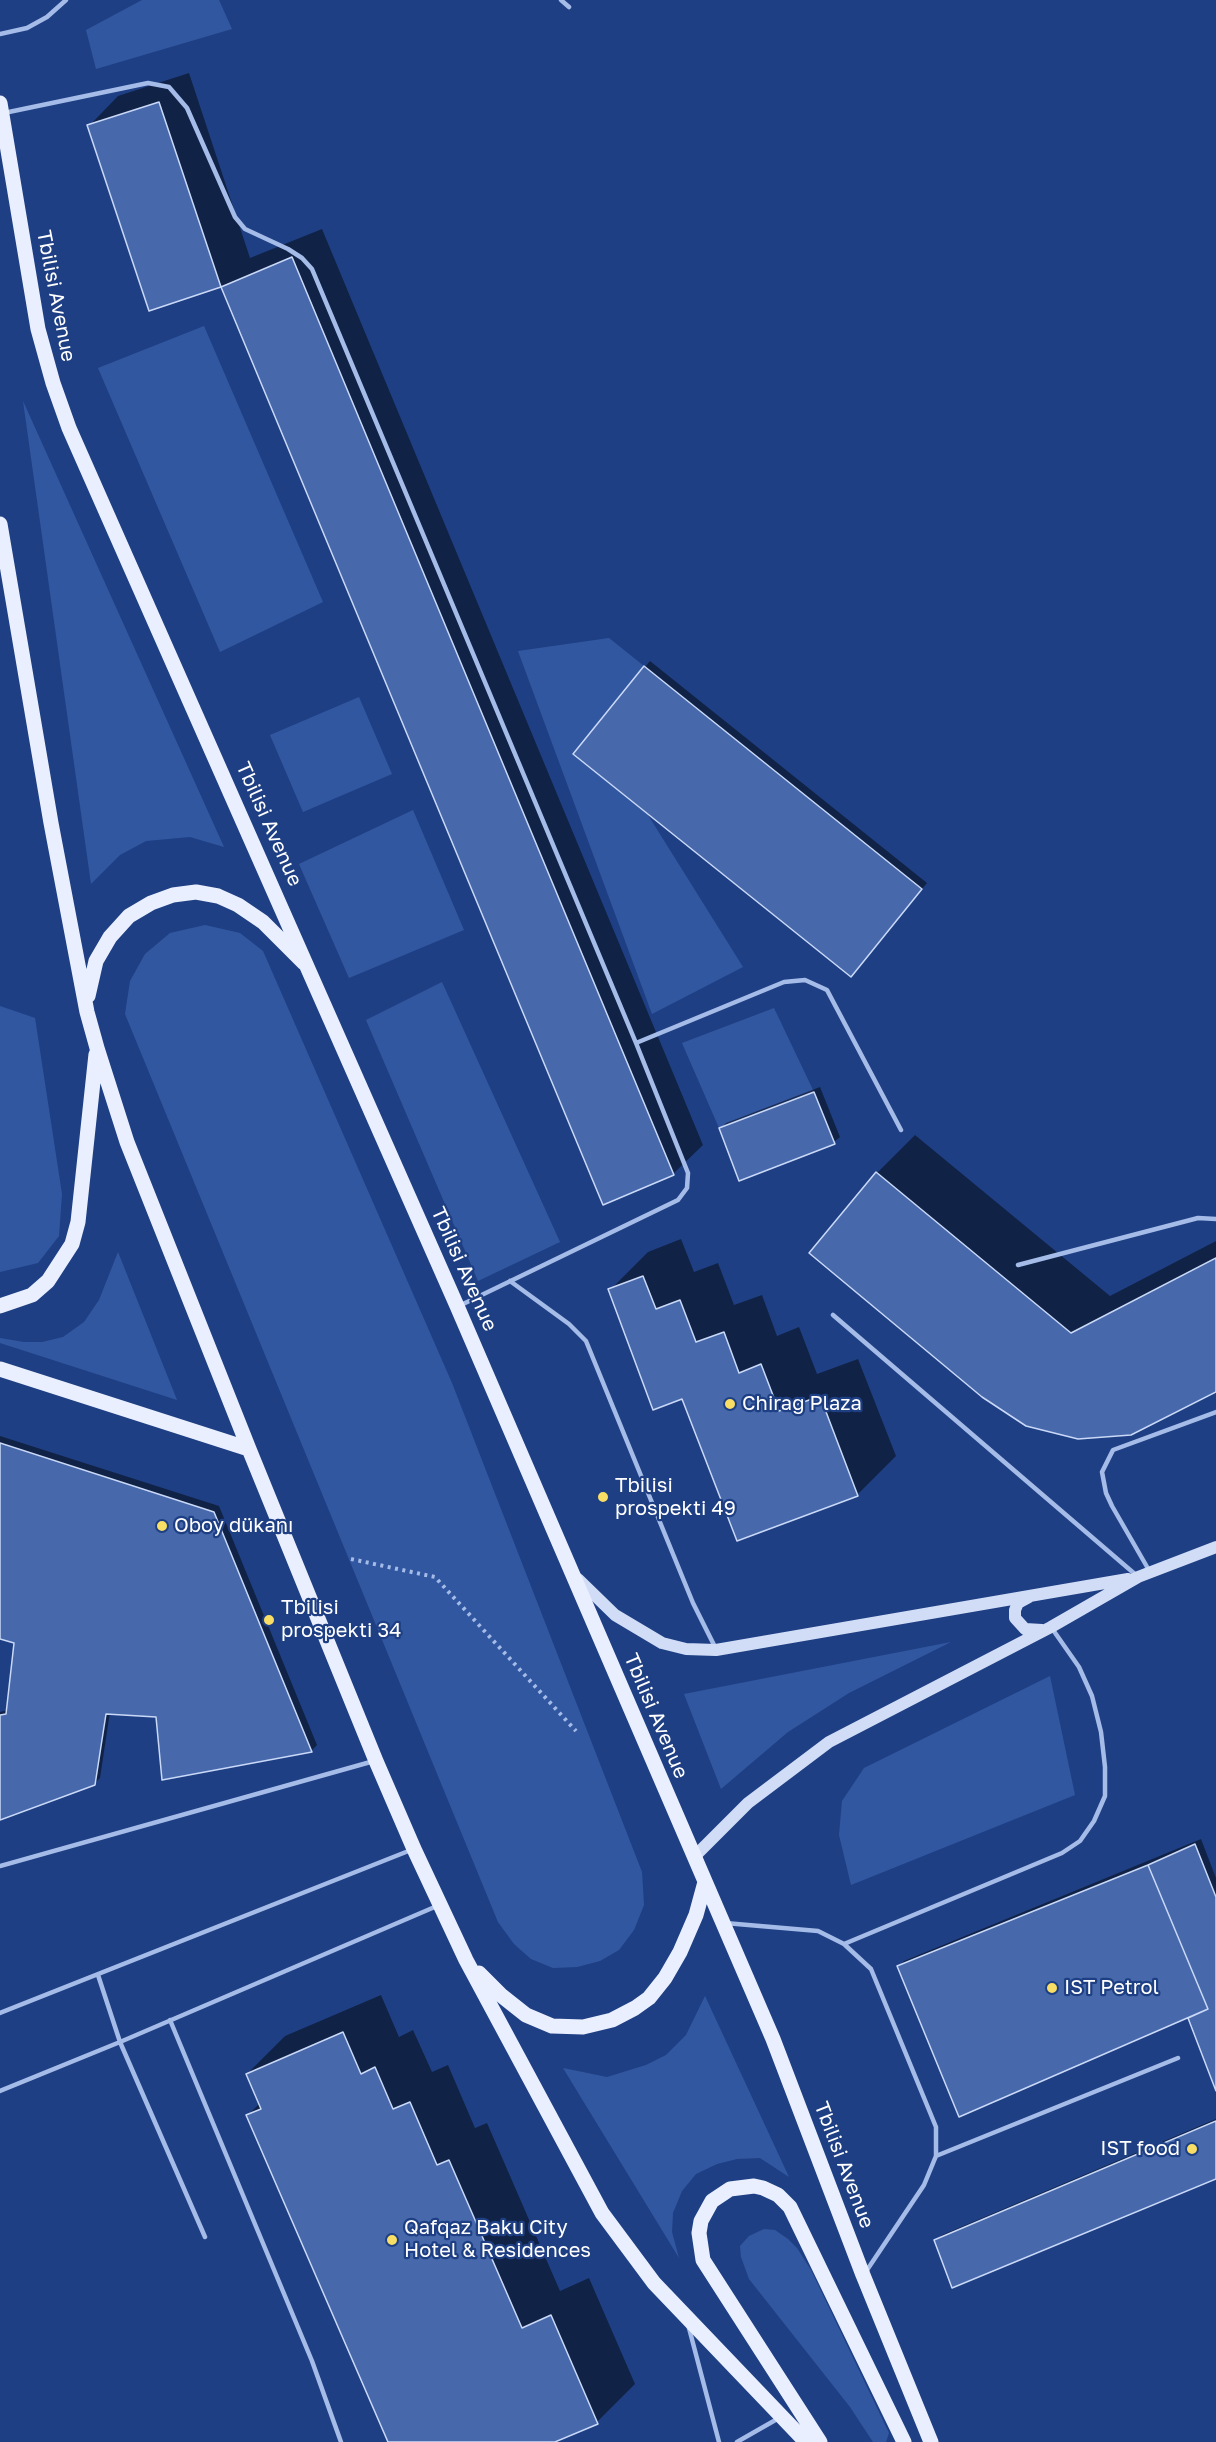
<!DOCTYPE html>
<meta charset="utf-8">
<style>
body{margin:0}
canvas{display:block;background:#1e3f83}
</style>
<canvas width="1216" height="2442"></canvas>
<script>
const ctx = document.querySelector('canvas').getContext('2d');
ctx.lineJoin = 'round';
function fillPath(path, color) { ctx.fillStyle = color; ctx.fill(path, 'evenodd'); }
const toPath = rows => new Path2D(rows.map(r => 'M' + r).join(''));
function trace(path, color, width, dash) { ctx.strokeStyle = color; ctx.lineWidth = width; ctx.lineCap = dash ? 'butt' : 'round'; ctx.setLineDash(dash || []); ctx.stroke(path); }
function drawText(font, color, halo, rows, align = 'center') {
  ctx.font = font + ' "Golos Text",sans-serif'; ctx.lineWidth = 4.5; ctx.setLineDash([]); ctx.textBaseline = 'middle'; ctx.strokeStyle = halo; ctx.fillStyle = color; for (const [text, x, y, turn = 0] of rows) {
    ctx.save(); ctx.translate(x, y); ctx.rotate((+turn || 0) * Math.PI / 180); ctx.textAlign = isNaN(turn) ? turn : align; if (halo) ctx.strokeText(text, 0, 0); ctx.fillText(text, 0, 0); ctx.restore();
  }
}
fillPath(toPath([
 [142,0,219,0,232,29,96,69,86,30],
 [204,326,323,602,220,652,98,368],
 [23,401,224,847,190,837,146,841,120,855,91,884],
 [609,638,644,666,573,754,648,815,743,967,652,1014,518,651],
 [359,697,392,774,303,812,270,735],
 [413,810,464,930,349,978,299,864],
 [205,925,240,933,263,951,452,1383,642,1872,644,1905,634,1930,619,1950,600,1961,577,1967,553,1968,531,1959,514,1944,498,1922,125,1014,130,981,145,954,170,933],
 [442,982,560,1242,478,1281,366,1020],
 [0,1006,35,1018,62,1194,59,1236,38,1263,0,1272],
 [774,1008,814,1092,719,1128,682,1043],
 [118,1252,177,1400,0,1343,0,1338,24,1342,42,1342,63,1337,84,1322,99,1300],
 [951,1642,849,1693,788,1732,721,1789,684,1694],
 [1050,1676,1075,1795,851,1885,839,1835,842,1801,864,1768],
 [705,1996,789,2177,760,2158,737,2159,717,2164,696,2174,682,2191,673,2213,672,2232,679,2258,563,2068,607,2077,646,2065,666,2055,686,2035],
 [764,2229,775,2230,788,2239,797,2248,811,2270,889,2433,886,2442,873,2442,850,2407,749,2279,741,2257,740,2246,749,2236]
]), '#3257a1');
fillPath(toPath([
 [189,73,250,258,322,229,703,1145,673,1174,603,1203,222,285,150,309,89,126,118,96],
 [650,661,927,883,856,969,645,667],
 [820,1087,840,1137,834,1142,720,1129,726,1123],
 [915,1135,1110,1296,1216,1241,1216,1390,812,1253,877,1173],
 [681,1239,694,1272,718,1263,734,1305,762,1295,777,1336,799,1327,817,1374,858,1359,896,1456,858,1494,738,1539,683,1397,610,1290,648,1252],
 [0,1436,219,1506,317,1745,311,1751,157,1715,110,1712,100,1778,94,1784,0,1819,0,1712,8,1710,16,1642,0,1638],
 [1201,1839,1216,1878,1216,2087,1188,2016,898,1967,904,1961],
 [381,1995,399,2037,413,2030,432,2072,448,2065,475,2128,487,2123,560,2291,589,2278,635,2384,597,2422,551,2442,390,2442,248,2115,260,2103,247,2074,285,2036],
 [1216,2119,1216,2177,936,2240,942,2235]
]), '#0007');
const building = toPath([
 [159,102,221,287,149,311,87,125,159,102],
 [292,257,674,1175,603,1205,221,287,292,257],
 [644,666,922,889,851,977,573,754,644,666],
 [814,1092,835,1144,739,1181,719,1128,814,1092],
 [876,1172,1071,1333,1216,1258,1216,1392,1131,1435,1078,1439,1026,1426,982,1397,809,1253,876,1172],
 [643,1276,656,1309,680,1300,696,1342,724,1332,739,1373,761,1364,779,1411,820,1396,858,1496,737,1541,682,1399,653,1410,608,1289,643,1276],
 [0,1443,214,1512,312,1752,162,1780,156,1717,106,1714,95,1785,0,1820,0,1715,6,1714,14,1643,0,1639,0,1443],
 [1195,1844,1216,1897,1216,2091,1188,2018,1208,2009,1148,1865,1195,1844],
 [1148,1865,1208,2009,959,2117,897,1966,1148,1865],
 [343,2032,361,2074,375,2067,393,2109,410,2102,437,2165,449,2160,522,2328,551,2315,598,2424,555,2442,388,2442,246,2115,261,2109,246,2074,343,2032],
 [1216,2121,1216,2179,952,2288,934,2240,1216,2121]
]);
fillPath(building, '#4769ac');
trace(building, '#cad9f7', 1.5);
trace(toPath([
 [351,1559,435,1577,576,1731]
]), '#a5bce9', 4, [3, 4.5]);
trace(toPath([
 [561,0,569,7],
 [0,34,27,28,47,17,66,0],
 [4,113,148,83,169,87,187,108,235,217,245,229,288,249,302,258,312,269,636,1043,688,1173,687,1188,678,1200,461,1305],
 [636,1043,784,982,805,980,827,990,901,1130],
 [1018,1265,1198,1218,1216,1219],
 [510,1281,569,1324,586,1341,693,1603,715,1647],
 [833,1315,1136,1575],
 [1150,1572,1112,1506,1106,1493,1102,1472,1113,1450,1216,1412],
 [0,1866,374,1761],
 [725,1923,818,1931,844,1944,871,1969,936,2127,936,2156,924,2185,865,2273],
 [844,1944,1062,1853,1080,1841,1094,1821,1105,1796,1105,1767,1101,1732,1092,1696,1079,1667,1051,1627],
 [98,1975,120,2042,205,2237],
 [0,2013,411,1850],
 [170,2020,312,2361,341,2442],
 [0,2091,120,2042,437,1906],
 [936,2156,1178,2058],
 [689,2328,719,2442],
 [737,2442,779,2418]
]), '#a5bce9', 4.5);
trace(toPath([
 [578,1579,615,1615,662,1643,686,1649,716,1650,1128,1579],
 [1029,1597,1018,1603,1015,1610,1015,1618,1025,1629,1042,1630],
 [694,1857,748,1803,829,1742,1051,1627,1138,1577,1216,1547]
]), '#d1ddf7', 12);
trace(toPath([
 [0,103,38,329,53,383,69,428,457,1306,773,2039,863,2275,931,2442],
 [0,524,51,823,87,1012,97,1048,127,1142,249,1449,376,1761,414,1849,466,1960,602,2213,654,2283,806,2442],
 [88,996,96,961,110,937,129,916,151,903,173,895,196,892,218,896,238,905,263,922,304,963],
 [0,1306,32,1295,48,1281,72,1244,78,1222,96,1054],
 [0,1369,249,1449],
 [479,1973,502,1996,526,2015,552,2026,583,2027,612,2020,635,2008,649,1998,665,1978,680,1952,696,1915,705,1882],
 [820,2442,703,2260,699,2233,701,2221,712,2201,730,2189,754,2186,763,2188,778,2195,790,2207,904,2442]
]), '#e9effe', 15);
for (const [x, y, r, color] of [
 [730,1404,6,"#f8de65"],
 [603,1497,6,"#f8de65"],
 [162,1526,6,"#f8de65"],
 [269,1620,6,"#f8de65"],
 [1052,1988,6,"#f8de65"],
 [1192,2149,6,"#f8de65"],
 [392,2240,6,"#f8de65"]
]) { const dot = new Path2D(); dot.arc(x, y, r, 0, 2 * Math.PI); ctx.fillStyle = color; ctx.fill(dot); trace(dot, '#1e3f83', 2); }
drawText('20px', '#fff', '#1e3f83', [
 ["Tbilisi Avenue",56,296,79],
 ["Tbilisi Avenue",269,824,66],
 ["Tbilisi Avenue",464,1269,66],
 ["Tbilisi Avenue",656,1716,67],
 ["Tbilisi Avenue",844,2165,69]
]);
drawText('20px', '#fff', '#1e3f83', [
 ["Chirag Plaza",742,1404],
 ["Tbilisi",615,1486],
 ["prospekti 49",615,1509],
 ["Oboy dükanı",174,1526],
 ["Tbilisi",281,1608],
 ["prospekti 34",281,1631],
 ["IST Petrol",1064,1988],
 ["IST food",1180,2149,"right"],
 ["Qafqaz Baku City",404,2228],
 ["Hotel & Residences",404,2251]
], 'left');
</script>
